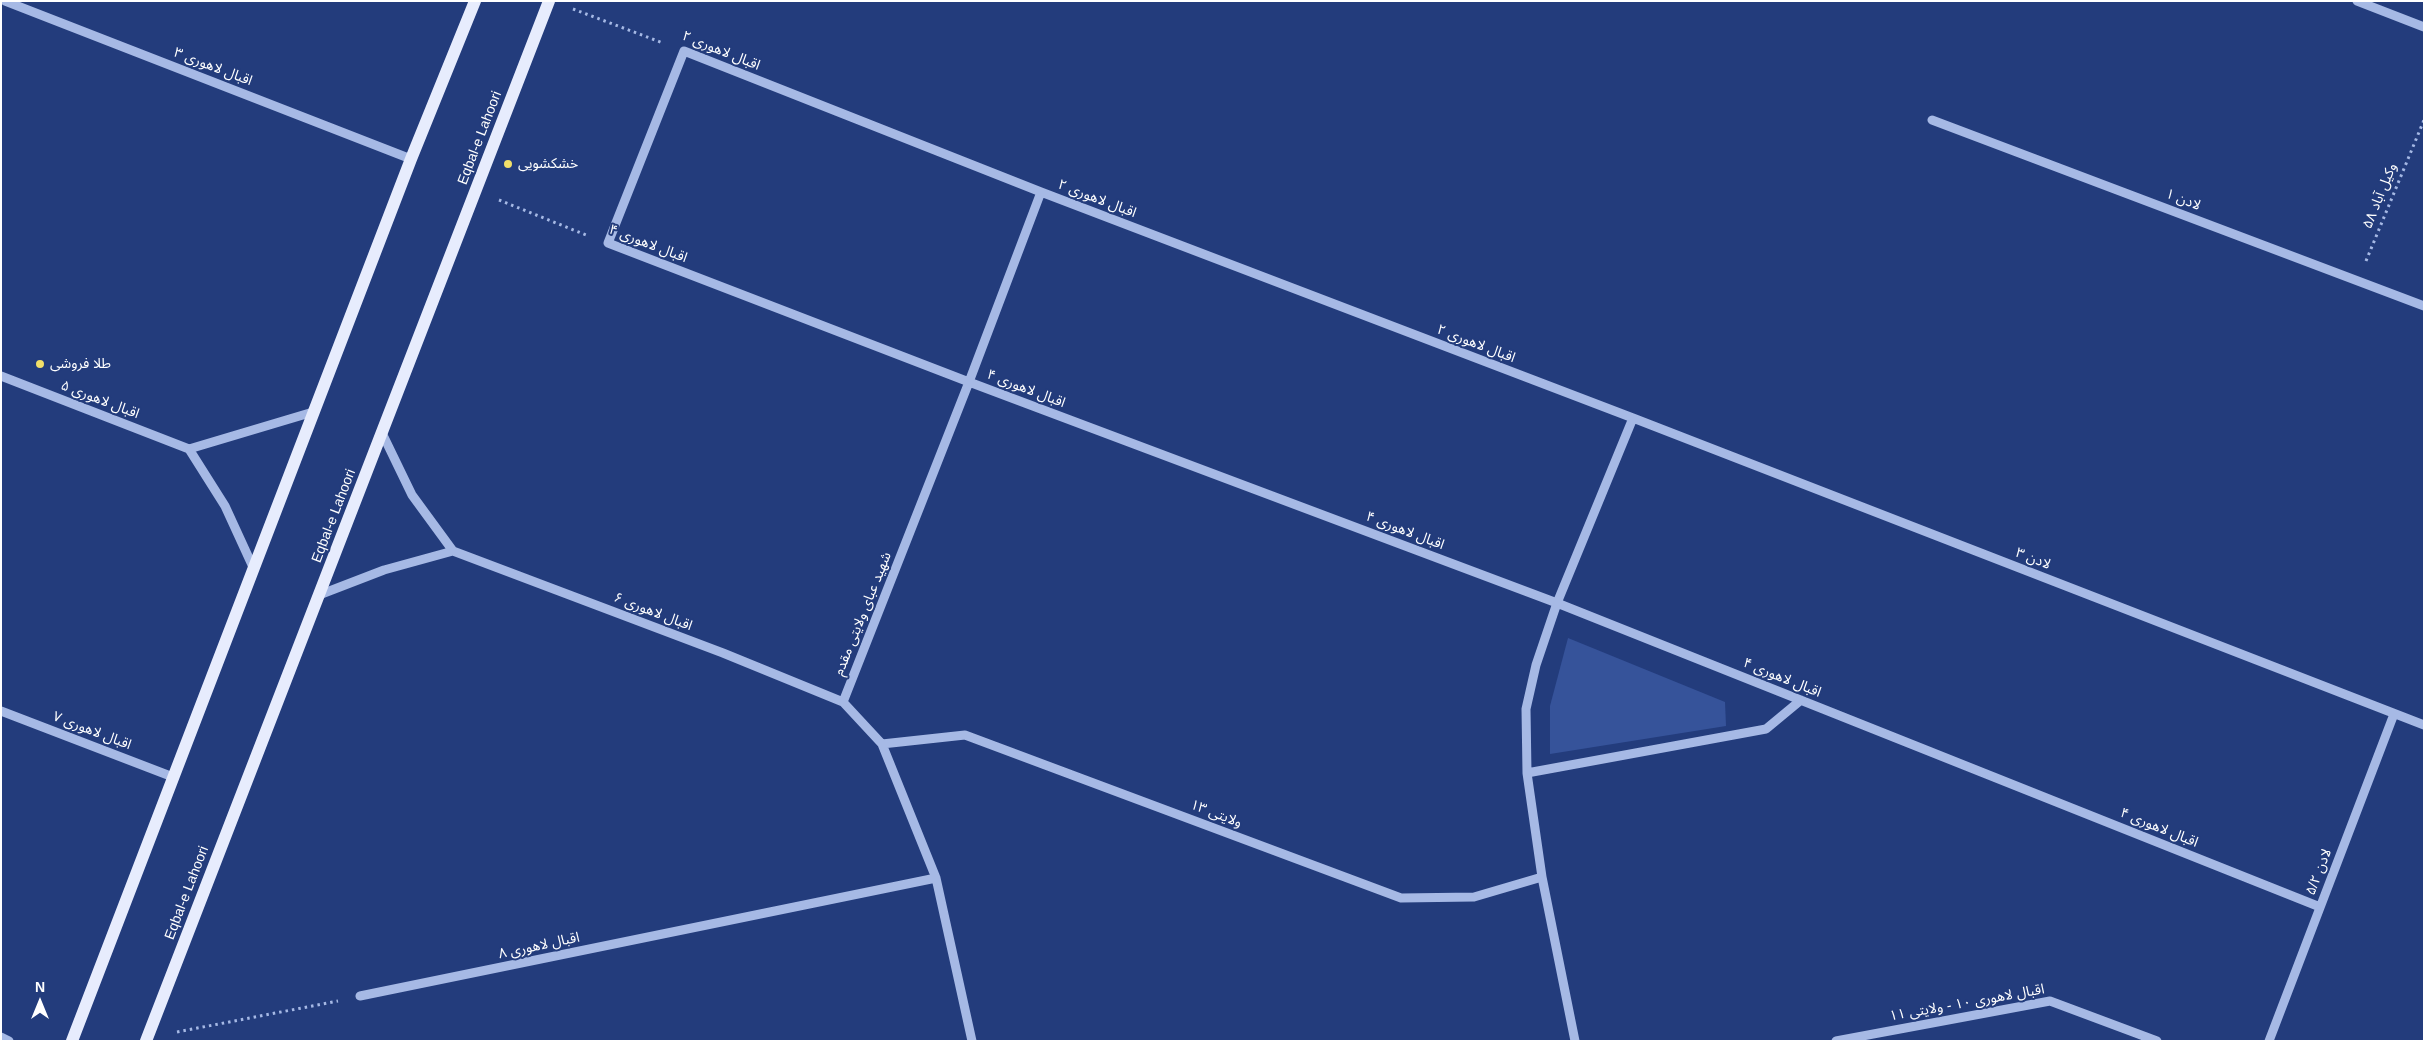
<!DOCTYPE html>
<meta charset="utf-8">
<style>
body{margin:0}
#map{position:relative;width:2425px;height:1042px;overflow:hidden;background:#233c7c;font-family:Arial,sans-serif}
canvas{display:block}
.frame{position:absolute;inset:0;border:2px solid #fff;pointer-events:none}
.north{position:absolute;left:15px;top:977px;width:50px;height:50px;-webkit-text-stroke:4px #233c7c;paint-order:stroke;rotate:0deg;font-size:14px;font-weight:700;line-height:20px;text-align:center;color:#fff}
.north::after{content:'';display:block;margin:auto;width:18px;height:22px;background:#fff;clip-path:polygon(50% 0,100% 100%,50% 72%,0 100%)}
</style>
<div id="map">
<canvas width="2425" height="1042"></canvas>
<div class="frame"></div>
<div class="north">N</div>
</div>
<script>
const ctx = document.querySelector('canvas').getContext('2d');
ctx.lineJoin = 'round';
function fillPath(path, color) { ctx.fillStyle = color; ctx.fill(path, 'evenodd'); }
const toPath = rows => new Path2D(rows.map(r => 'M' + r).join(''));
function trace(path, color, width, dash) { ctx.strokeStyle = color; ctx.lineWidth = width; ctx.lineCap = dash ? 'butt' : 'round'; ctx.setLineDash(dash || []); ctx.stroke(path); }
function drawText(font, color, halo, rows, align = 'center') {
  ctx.font = font + ' Arial,"Noto Sans Arabic",sans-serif'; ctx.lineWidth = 4; ctx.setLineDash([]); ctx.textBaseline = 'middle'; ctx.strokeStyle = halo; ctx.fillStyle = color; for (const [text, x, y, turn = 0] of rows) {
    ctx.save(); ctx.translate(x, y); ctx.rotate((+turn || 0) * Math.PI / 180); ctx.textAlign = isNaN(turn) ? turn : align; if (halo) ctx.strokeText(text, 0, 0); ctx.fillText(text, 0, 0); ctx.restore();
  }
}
fillPath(toPath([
 [1568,638,1725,702,1726,726,1550,754,1550,706]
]), '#36539a');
trace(toPath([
 [573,9,663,43],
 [499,200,586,235],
 [2366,261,2424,120],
 [177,1032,338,1001]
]), '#a6b9e5', 3, [2.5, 4]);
trace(toPath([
 [5,1,411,159],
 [2357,1,2424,27],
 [1932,120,2424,306],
 [1,376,189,449,313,412],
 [382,433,412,495,453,551],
 [189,449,225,506,253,567],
 [453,551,723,653,843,702,882,744,936,878,972,1041],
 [319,595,384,570,453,551],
 [843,702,969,382,1041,192],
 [1,711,173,777],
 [882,744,965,735,1401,898,1474,897,1542,877],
 [1527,773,1766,729,1801,700],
 [2320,907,1557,603,969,382,608,243,684,51,1041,192,1633,418,2424,725],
 [360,996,936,878],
 [1,1037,9,1041],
 [1575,1041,1542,877,1527,773,1526,709,1536,665,1557,603,1633,418],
 [1836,1041,2050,1001,2157,1041],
 [2269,1041,2394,714]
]), '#a6b9e5', 9);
trace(toPath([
 [72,1041,411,159,475,1],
 [146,1041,549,1]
]), '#e7ecfd', 12);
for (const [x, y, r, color] of [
 [508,164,5,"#f1df69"],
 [40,364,5,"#f1df69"]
]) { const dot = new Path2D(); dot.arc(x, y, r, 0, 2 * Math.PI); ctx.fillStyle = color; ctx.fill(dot); trace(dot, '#233c7c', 2); }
drawText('14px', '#fff', '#233c7c', [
 ["اقبال لاهوری ۲",721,51,22],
 ["اقبال لاهوری ۳",213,67,21],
 ["Eqbal-e Lahoori",480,138,-69],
 ["وکیل آباد ۵۸",2380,196,-68],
 ["اقبال لاهوری ۲",1097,199,21],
 ["لادن ۱",2183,200,21],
 ["اقبال لاهوری ۴",648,244,21],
 ["اقبال لاهوری ۲",1476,344,21],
 ["اقبال لاهوری ۴",1026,389,21],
 ["اقبال لاهوری ۵",100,400,21],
 ["Eqbal-e Lahoori",334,516,-69],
 ["اقبال لاهوری ۴",1405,531,21],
 ["لادن ۳",2033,559,21],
 ["اقبال لاهوری ۶",653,612,21],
 ["شهید عبای ولایتی مقدم",863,614,-68],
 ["اقبال لاهوری ۴",1782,678,22],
 ["اقبال لاهوری ۷",92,731,21],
 ["ولایتی ۱۳",1216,814,21],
 ["اقبال لاهوری ۴",2159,828,22],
 ["لادن ۵/۲",2319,872,-69],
 ["Eqbal-e Lahoori",187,893,-69],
 ["اقبال لاهوری ۸",539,946,-12],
 ["اقبال لاهوری ۱۰ - ولایتی ۱۱",1967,1003,-10]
]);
drawText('14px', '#fff', '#233c7c', [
 ["خشکشویی",518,164],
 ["طلا فروشی",50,364]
], 'left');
</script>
